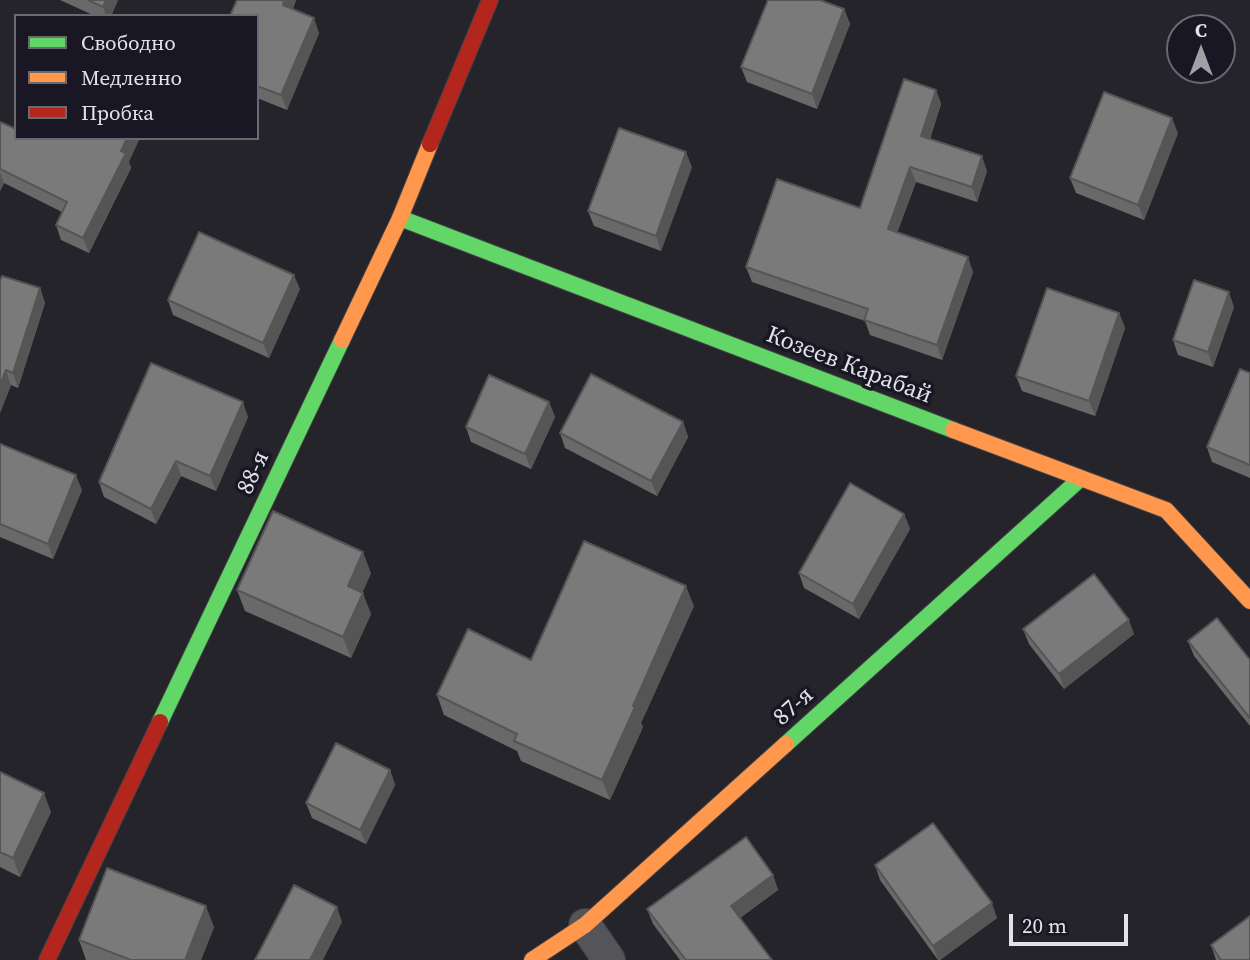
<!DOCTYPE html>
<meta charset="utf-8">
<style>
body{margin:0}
#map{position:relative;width:1250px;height:960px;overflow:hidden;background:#24242a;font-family:"Source Serif 4",serif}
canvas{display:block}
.legend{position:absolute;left:14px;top:14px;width:245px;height:126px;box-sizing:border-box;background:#181723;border:2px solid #696873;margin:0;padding:9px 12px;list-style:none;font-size:21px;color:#e2e2ea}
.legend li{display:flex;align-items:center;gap:14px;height:35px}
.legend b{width:35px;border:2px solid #696873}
.north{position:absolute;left:1166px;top:14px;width:70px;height:70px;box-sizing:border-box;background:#181723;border:2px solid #696873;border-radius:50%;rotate:0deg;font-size:19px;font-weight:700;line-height:28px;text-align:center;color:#e2e2ea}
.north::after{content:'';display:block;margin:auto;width:24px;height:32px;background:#a0a0a7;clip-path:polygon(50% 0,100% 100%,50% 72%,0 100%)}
.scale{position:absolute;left:1009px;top:914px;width:119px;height:32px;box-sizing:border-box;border:4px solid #e2e2ea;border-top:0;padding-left:9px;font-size:21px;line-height:24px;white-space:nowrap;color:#e2e2ea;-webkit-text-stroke:5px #181723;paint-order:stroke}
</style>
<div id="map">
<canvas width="1250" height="960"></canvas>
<ul class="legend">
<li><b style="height:9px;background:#63d668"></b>Свободно</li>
<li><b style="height:9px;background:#ff974d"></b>Медленно</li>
<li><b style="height:9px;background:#b3261e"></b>Пробка</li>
</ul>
<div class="north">С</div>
<div class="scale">20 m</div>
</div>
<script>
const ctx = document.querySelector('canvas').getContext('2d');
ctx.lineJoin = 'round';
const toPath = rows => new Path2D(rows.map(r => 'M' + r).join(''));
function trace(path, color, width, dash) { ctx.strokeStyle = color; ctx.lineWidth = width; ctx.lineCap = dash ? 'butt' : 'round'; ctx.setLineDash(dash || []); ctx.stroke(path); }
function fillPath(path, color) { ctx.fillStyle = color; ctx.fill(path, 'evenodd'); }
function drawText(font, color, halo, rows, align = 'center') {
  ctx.font = font + ' "Source Serif 4",serif'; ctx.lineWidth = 7; ctx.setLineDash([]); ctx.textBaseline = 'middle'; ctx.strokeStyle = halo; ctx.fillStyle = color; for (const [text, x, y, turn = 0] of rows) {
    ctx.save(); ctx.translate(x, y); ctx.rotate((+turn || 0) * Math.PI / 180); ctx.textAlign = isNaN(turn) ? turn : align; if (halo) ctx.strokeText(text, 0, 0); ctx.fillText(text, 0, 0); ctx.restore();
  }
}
const street = toPath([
 [585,925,609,960]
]);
const fast = toPath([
 [400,218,953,430],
 [160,722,342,340],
 [786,744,1080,479]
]);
const slow = toPath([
 [342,340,400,218,430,144],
 [953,430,1166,510,1250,601],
 [532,960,585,925,786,744]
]);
const jam = toPath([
 [430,144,490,0],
 [47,960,160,722]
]);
trace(street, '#404045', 34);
trace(fast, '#404045', 18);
trace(slow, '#404045', 18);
trace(jam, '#404045', 18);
trace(street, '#545459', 32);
trace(fast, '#63d668', 16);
trace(slow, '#ff974d', 16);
trace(jam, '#b3261e', 16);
fillPath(toPath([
 [60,0,118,0,111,16,95,16],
 [237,0,296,0,293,9,319,33,287,110,257,98,257,16],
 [844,9,850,24,817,109,747,82,741,67],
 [936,90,941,104,930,139,987,171,977,202,916,182,897,233,973,272,942,360,870,335,865,321,752,282,746,267,860,208],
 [0,122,16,138,129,162,131,168,89,253,61,240,56,225,62,212,4,183,0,191],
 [1178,133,1144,220,1076,193,1070,178],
 [692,167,661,251,594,226,588,211],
 [0,281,40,288,45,303,18,388,11,385,0,413],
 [300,289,269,358,173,315,168,300],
 [1234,307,1213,367,1178,355,1173,340],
 [1119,313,1125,328,1095,416,1022,391,1016,376],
 [1250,373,1250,478,1212,462,1207,447],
 [549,402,555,417,531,469,471,442,466,427],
 [248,417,216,491,181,476,156,524,104,497,99,482],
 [683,422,688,437,657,496,565,448,560,433],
 [0,444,82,490,53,559,0,537],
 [904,514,910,529,859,619,804,588,799,573],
 [371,573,362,593,371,614,351,658,245,611,237,590],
 [694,606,641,723,643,727,610,800,521,761,517,751,444,715,437,695,531,660],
 [1023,629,1134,634,1064,689,1029,644],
 [1188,641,1250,660,1250,726,1194,656],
 [390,770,395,785,366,844,312,818,306,803],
 [0,772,51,812,20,877,0,867],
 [875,865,997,918,940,960,938,960,880,880],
 [773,875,778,890,740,918,772,960,680,960,653,924,647,909],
 [214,927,201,960,86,960,79,940],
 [1211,945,1250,960,1216,960]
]), '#6a6969');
fillPath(toPath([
 [106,0,118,0,111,16,106,16,103,7],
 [284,0,296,0,288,20,283,5],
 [844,9,850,24,817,109,812,94],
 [314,18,319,33,287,110,281,95],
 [936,90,941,104,926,151,921,136],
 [1172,118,1178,133,1144,220,1138,205],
 [127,138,140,138,129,162,131,168,89,253,83,238],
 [686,152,692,167,661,251,656,236],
 [982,156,987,171,977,202,972,187],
 [910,167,916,182,893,244,888,229],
 [0,173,4,183,0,191],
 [968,257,973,272,942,360,937,345],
 [294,275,300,289,269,358,263,343],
 [40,288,45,303,18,388,13,373],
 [1229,292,1234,307,1213,367,1208,352],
 [1119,313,1125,328,1095,416,1089,401],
 [6,370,11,385,0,413,0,385],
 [243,402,248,417,216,491,210,476],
 [549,402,555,417,531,469,525,454],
 [683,422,688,437,657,496,651,481],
 [176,461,181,476,156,524,151,509],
 [76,475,82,490,53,559,48,544],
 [904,514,910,529,859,619,853,604],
 [363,552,371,573,356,607,348,586],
 [686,586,694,606,641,723,643,727,610,800,602,780,633,706],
 [363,593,371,614,351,658,343,637],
 [1129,620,1134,634,1064,689,1059,674],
 [390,770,395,785,366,844,360,830],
 [44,793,51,812,20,877,13,858],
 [773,875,778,890,736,920,731,906],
 [992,903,997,918,940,960,938,960,933,946],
 [206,906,214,927,201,960,185,960],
 [337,907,342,922,323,960,310,960]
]), '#565555');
const building = toPath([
 [88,0,106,0,103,7,88,0],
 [237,0,284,0,283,5,314,18,281,95,257,86,257,16,230,16,237,0],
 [768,0,820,0,844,9,812,94,741,67,768,0],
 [904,79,936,90,921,136,982,156,972,187,910,167,888,229,968,257,937,345,864,320,868,309,746,267,777,179,860,208,904,79],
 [1104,92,1172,118,1138,205,1070,178,1104,92],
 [0,122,16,129,16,138,127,138,121,151,126,153,83,238,56,225,67,202,0,169,0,122],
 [619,128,686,152,656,236,588,211,619,128],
 [199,232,294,275,263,343,168,300,199,232],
 [2,276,40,288,13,373,6,370,0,385,0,281,2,276],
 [1194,280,1229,292,1208,352,1173,340,1194,280],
 [1047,288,1119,313,1089,401,1016,376,1047,288],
 [151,363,243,402,210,476,176,461,151,509,99,482,151,363],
 [1240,369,1250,373,1250,465,1207,447,1240,369],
 [591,374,683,422,651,481,560,433,591,374],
 [489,375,549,402,525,454,466,427,489,375],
 [0,444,76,475,48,544,0,524,0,444],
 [850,483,904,514,853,604,799,573,850,483],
 [273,511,363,552,348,586,363,593,343,637,237,590,273,511],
 [584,541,686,586,633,706,635,707,602,780,514,741,517,734,437,695,468,629,531,660,584,541],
 [1094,574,1129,620,1059,674,1023,629,1094,574],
 [1217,618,1250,660,1250,718,1188,641,1217,618],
 [336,743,390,770,360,830,306,803,336,743],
 [0,772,44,793,13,858,0,852,0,772],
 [933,823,992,903,933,946,875,865,933,823],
 [746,837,773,875,731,906,772,960,686,960,647,909,746,837],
 [107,868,206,906,185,960,131,960,79,940,107,868],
 [294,885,337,907,310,960,255,960,294,885],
 [1250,916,1250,960,1221,960,1211,945,1250,916]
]);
fillPath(building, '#7b7a7a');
trace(building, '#565555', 2);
drawText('24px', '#e2e2ea', '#181723', [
 ["Козеев Карабай",849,366,21],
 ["88-я",254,473,-65],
 ["87-я",794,707,-42]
]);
</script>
